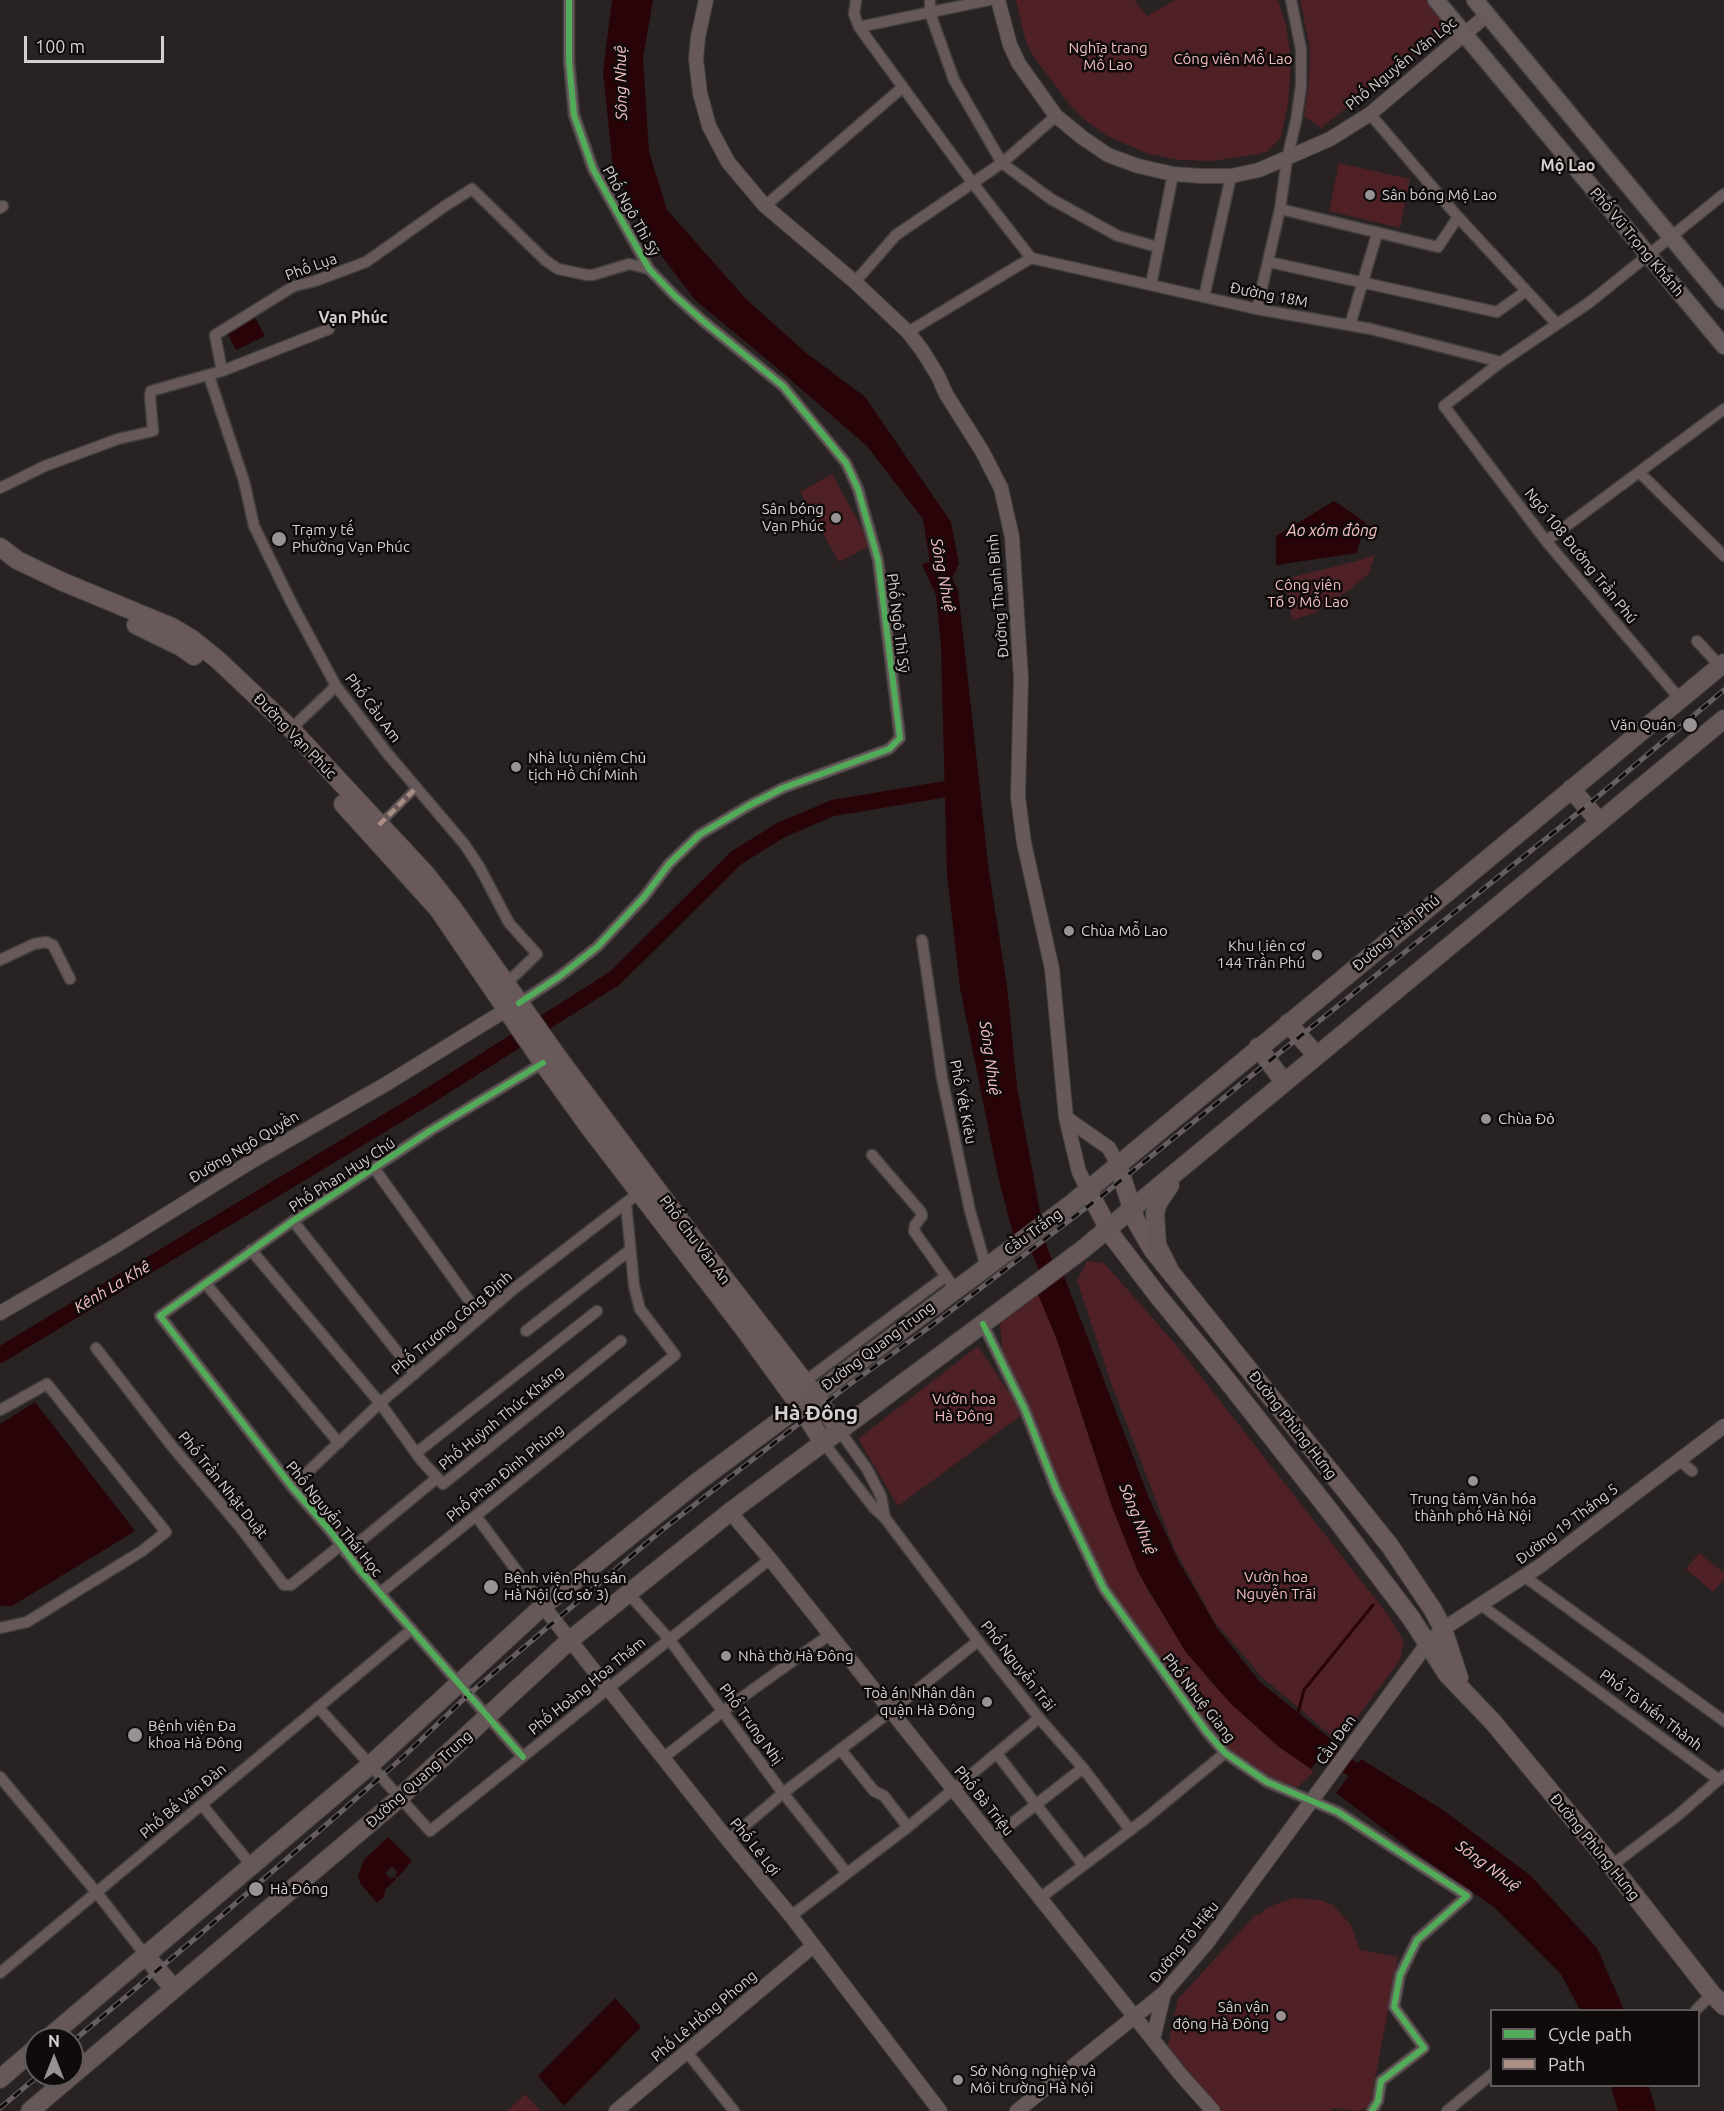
<!DOCTYPE html>
<meta charset="utf-8">
<style>
body{margin:0}
#map{position:relative;width:1724px;height:2111px;overflow:hidden;background:#282223;font-family:Ubuntu,sans-serif}
canvas{display:block}
.legend{position:absolute;left:1490px;top:2009px;width:210px;height:78px;box-sizing:border-box;background:#100b0b;border:2px solid #5f5959;margin:0;padding:8px 10px;list-style:none;font-size:18px;color:#d6cfcf}
.legend li{display:flex;align-items:center;gap:12px;height:30px}
.legend b{width:30px;border:2px solid #5f5959}
.north{position:absolute;left:24px;top:2027px;width:60px;height:60px;box-sizing:border-box;background:#100b0b;border:2px solid #5f5959;border-radius:50%;rotate:0deg;font-size:16px;font-weight:700;line-height:24px;text-align:center;color:#d6cfcf}
.north::after{content:'';display:block;margin:auto;width:21px;height:27px;background:#999293;clip-path:polygon(50% 0,100% 100%,50% 72%,0 100%)}
.scale{position:absolute;left:24px;top:36px;width:140px;height:27px;box-sizing:border-box;border:3px solid #d6cfcf;border-top:0;padding-left:8px;font-size:18px;line-height:21px;white-space:nowrap;color:#d6cfcf;-webkit-text-stroke:4px #100b0b;paint-order:stroke}
</style>
<div id="map">
<canvas width="1724" height="2111"></canvas>
<ul class="legend">
<li><b style="height:8px;background:#51ab58"></b>Cycle path</li>
<li><b style="height:8px;background:#ac8f84"></b>Path</li>
</ul>
<div class="north">N</div>
<div class="scale">100 m</div>
</div>
<script>
const ctx = document.querySelector('canvas').getContext('2d');
ctx.lineJoin = 'round';
function fillPath(path, color) { ctx.fillStyle = color; ctx.fill(path, 'evenodd'); }
const toPath = rows => new Path2D(rows.map(r => 'M' + r).join(''));
function trace(path, color, width, dash) { ctx.strokeStyle = color; ctx.lineWidth = width; ctx.lineCap = dash ? 'butt' : 'round'; ctx.setLineDash(dash || []); ctx.stroke(path); }
function drawText(font, color, halo, rows, align = 'center') {
  ctx.font = font + ' Ubuntu,sans-serif'; ctx.lineWidth = 5; ctx.setLineDash([]); ctx.textBaseline = 'middle'; ctx.strokeStyle = halo; ctx.fillStyle = color; for (const [text, x, y, turn = 0] of rows) {
    ctx.save(); ctx.translate(x, y); ctx.rotate((+turn || 0) * Math.PI / 180); ctx.textAlign = isNaN(turn) ? turn : align; if (halo) ctx.strokeText(text, 0, 0); ctx.fillText(text, 0, 0); ctx.restore();
  }
}
fillPath(toPath([
 [1016,0,1134,0,1147,16,1175,0,1278,0,1286,26,1291,61,1288,104,1281,137,1268,151,1259,154,1212,161,1178,160,1146,153,1106,135,1085,120,1071,106,1034,57,1026,42],
 [1300,0,1428,0,1446,21,1443,31,1321,128,1304,116,1309,82,1310,48],
 [1339,163,1410,179,1400,228,1329,211],
 [832,474,871,545,839,562,800,492],
 [1375,555,1369,573,1352,588,1314,613,1292,620,1285,579,1357,561],
 [1087,1261,1104,1263,1177,1346,1388,1615,1404,1641,1400,1660,1339,1742,1262,1677,1214,1621,1174,1548,1110,1380,1077,1281],
 [1032,1294,1039,1294,1059,1338,1121,1529,1149,1593,1183,1645,1210,1681,1231,1702,1283,1748,1314,1772,1298,1787,1269,1782,1227,1751,1106,1589,1058,1489,1002,1349,1000,1324,1008,1310],
 [978,1346,1023,1414,898,1506,858,1439],
 [1699,1553,1724,1573,1724,1579,1713,1592,1686,1569],
 [1294,1898,1321,1900,1333,1905,1351,1925,1360,1950,1398,1957,1370,2106,1359,2111,1334,2108,1330,2111,1221,2111,1168,2046,1178,1999,1256,1914,1260,1915,1265,1909,1281,1902],
 [525,2094,541,2111,507,2111]
]), '#4f2025');
fillPath(toPath([
 [612,0,653,0,643,58,649,152,667,210,746,299,805,352,865,397,951,522,959,564,952,578,958,590,989,872,1007,986,1017,1087,1041,1218,1014,1238,998,1176,960,988,947,874,941,646,936,595,922,564,930,562,923,519,867,446,770,362,695,300,645,234,613,167,603,72],
 [253,314,265,336,236,350,225,329],
 [1334,501,1365,522,1357,553,1276,565,1276,536],
 [1061,1268,1149,1498,1178,1560,1217,1628,1260,1682,1332,1740,1311,1769,1279,1747,1230,1703,1185,1651,1138,1572,1112,1507,1057,1340,1035,1287],
 [35,1402,135,1531,12,1606,0,1606,0,1424],
 [1361,1759,1443,1810,1531,1876,1597,1948,1624,2010,1580,2010,1561,1974,1494,1907,1414,1852,1336,1793],
 [388,1837,412,1861,398,1877,395,1876,398,1872,392,1866,385,1873,391,1879,394,1877,396,1879,385,1890,384,1897,377,1903,360,1883,358,1876,364,1860],
 [615,1998,641,2027,564,2106,538,2076],
 [1611,2086,1649,2086,1656,2111,1618,2111]
]), '#280308');
trace(toPath([
 [1298,1713,1304,1690,1373,1605]
]), '#280308', 3);
trace(toPath([
 [1029,1222,1053,1285],
 [0,1355,421,1101,615,978,736,858,781,830,833,808,964,786],
 [1306,1737,1371,1782]
]), '#280308', 16);
const pedestrian = toPath([
 [379,825,417,787]
]);
const minor = toPath([
 [856,0,854,14,859,27,972,182,1031,258],
 [930,0,930,13,954,80,1002,163,1051,199,1118,236,1158,247],
 [859,27,989,0],
 [1370,114,1458,217,1557,324],
 [765,206,903,87],
 [0,208,3,206],
 [1280,209,1438,247,1458,217],
 [1031,258,1257,309,1371,329,1501,362],
 [1269,262,1497,312,1526,291],
 [855,282,896,235,1002,163,1056,116],
 [1151,285,1173,174],
 [1204,297,1231,176],
 [1257,309,1280,209,1287,159,1296,121,1301,86,1301,49,1291,0],
 [1350,325,1377,234],
 [908,332,1031,258],
 [222,371,329,329],
 [209,376,244,481,254,526,291,602,336,686,387,753,465,845,480,868,509,923,537,954,506,984],
 [1639,472,1724,556],
 [0,488,45,466,118,439,153,431,150,396,151,391,222,371,215,335,294,286,315,281,366,262,445,206,472,189,545,260,558,269,587,275,593,275,629,264,649,269],
 [1546,541,1724,409],
 [1697,641,1720,666],
 [1680,699,1546,541,1444,406,1501,362,1590,302,1724,194],
 [291,729,336,686],
 [922,940,942,1078,970,1211,986,1267],
 [0,960,34,944,46,942,53,945,70,979],
 [519,1003,560,976,597,947,644,897,669,864,699,835,748,806,783,788,889,749,900,738,878,560,858,489,846,463,783,386,703,321,675,296,649,269,593,169,574,115,569,61,569,0],
 [872,1155,921,1212,922,1216,915,1225,914,1231,955,1289],
 [374,1168,481,1317],
 [293,1221,415,1374],
 [251,1250,380,1403,421,1460,443,1484,621,1341],
 [206,1284,339,1443],
 [983,1324,1025,1410,1056,1489,1104,1589,1206,1731,1225,1753,1267,1782,1338,1812,1467,1896,1417,1940,1400,1975,1394,2007,1424,2048,1381,2081,1378,2101,1372,2111],
 [526,1331,630,1250],
 [96,1348,171,1445,240,1527,284,1585,291,1585,341,1545],
 [804,1382,946,1276],
 [0,1410,47,1384,166,1532,142,1551,27,1622,0,1628],
 [839,1430,867,1469,881,1496,885,1518],
 [823,1442,874,1508,885,1518,978,1641,1039,1718,1083,1768,1130,1830],
 [416,1453,597,1311],
 [1679,1460,1692,1471],
 [292,1487,380,1403,481,1317,515,1288,640,1192],
 [476,1516,543,1606],
 [346,1553,437,1478],
 [1525,1577,1724,1721],
 [380,1593,675,1355,640,1309,634,1286,626,1203],
 [628,1593,669,1639,783,1793,847,1873],
 [1481,1605,1719,1780],
 [318,1707,430,1831,770,1559],
 [841,1750,874,1791,884,1796,908,1827],
 [997,1754,1083,1865],
 [523,1757,359,1569,331,1532,292,1487,160,1316,293,1221,430,1131,543,1063],
 [663,1758,723,1711,829,1635],
 [0,1777,97,1893,146,1956],
 [202,1805,252,1866],
 [993,1838,1083,1768],
 [728,1840,783,1793,891,1711,978,1641],
 [1611,1866,1677,1816,1724,1775],
 [1040,1898,1145,1819,1225,1753],
 [791,1916,908,1827,1039,1718],
 [0,1973,412,1629],
 [1696,2010,1712,1994],
 [686,2051,734,2111],
 [1447,2111,1492,2074]
]);
const tertiary = toPath([
 [706,0,698,37,696,59,700,93,709,126,728,162,765,206,855,282,908,332,922,350,938,376,946,394,982,451,1001,488,1012,537,1021,678,1018,797,1024,843,1052,969,1066,1118,1079,1172,1088,1190],
 [998,0,1010,45,1019,64,1056,116,1083,138,1108,155,1138,166,1173,174,1201,176,1231,176,1259,170,1330,139,1370,114,1487,15],
 [1066,1118,1109,1148,1118,1165],
 [0,1313,117,1245,252,1161,386,1084,506,1010],
 [730,1512,770,1559,1181,2075,1213,2111],
 [543,1606,728,1840,791,1916,940,2111],
 [1153,2039,1164,1993],
 [616,2111,813,1946],
 [1017,2111,1164,1993,1206,1944,1427,1644,1443,1629,1540,1566,1724,1426]
]);
const secondary = toPath([
 [1436,0,1724,346],
 [1475,0,1724,301]
]);
const primary = toPath([
 [0,547,17,560,63,582,172,627,192,639,218,660,291,729,425,873,452,907,557,1056,694,1239,814,1394,839,1430],
 [136,625,181,647,194,656],
 [343,804,438,909,540,1059,589,1127,744,1329,799,1405,823,1442],
 [1118,1165,1136,1221,1152,1249,1390,1546,1433,1610,1443,1629,1459,1678],
 [1088,1190,1113,1237,1158,1296,1226,1379,1333,1515,1411,1618,1447,1674,1493,1722,1603,1855,1712,1994,1724,2006]
]);
const trunk = toPath([
 [1571,789,1600,822],
 [1288,1023,1317,1056],
 [1258,1047,1284,1082],
 [1169,1269,1157,1245,1155,1213,1158,1203,1170,1185],
 [146,1956,174,1989],
 [47,2039,368,1767,543,1606,696,1483,1070,1205,1724,663],
 [0,2079,36,2048],
 [30,2111,396,1801,570,1640,730,1512,1082,1250,1724,719]
]);
trace(pedestrian, '#433f3f', 10);
trace(minor, '#433f3f', 13);
trace(tertiary, '#433f3f', 16);
trace(secondary, '#433f3f', 19);
trace(primary, '#433f3f', 20);
trace(trunk, '#433f3f', 20);
trace(pedestrian, '#67595a', 8);
trace(minor, '#67595a', 10);
trace(tertiary, '#67595a', 14);
trace(secondary, '#695c5d', 16);
trace(primary, '#69595a', 18);
trace(trunk, '#665859', 18);
const rail = toPath([
 [72,2042,198,1936,334,1818,402,1758,469,1694,662,1530,846,1387,931,1326,1104,1194,1589,804,1724,690],
 [0,2108,39,2075]
]);
trace(rail, '#675e5f', 5);
trace(rail, '#100b0b', 3, [9]);
trace(toPath([
 [379,825,417,787]
]), '#ac8f84', 4.5, [9, 4.5]);
trace(toPath([
 [519,1003,560,976,597,947,644,897,669,864,699,835,748,806,783,788,889,749,900,738,878,560,858,489,846,463,783,386,703,321,675,296,649,269,593,169,574,115,569,61,569,0],
 [983,1324,1025,1410,1056,1489,1104,1589,1206,1731,1225,1753,1267,1782,1338,1812,1467,1896,1417,1940,1400,1975,1394,2007,1424,2048,1381,2081,1378,2101,1372,2111],
 [523,1757,359,1569,331,1532,292,1487,160,1316,293,1221,430,1131,543,1063]
]), '#51ab58', 6);
for (const [x, y, r, color] of [
 [1370,195,6,"#999293"],
 [836,518,6,"#999293"],
 [279,539,8,"#999293"],
 [1690,725,8,"#999293"],
 [516,767,6,"#999293"],
 [1069,931,6,"#999293"],
 [1317,955,6,"#999293"],
 [1486,1119,6,"#999293"],
 [1473,1481,6,"#999293"],
 [491,1587,8,"#999293"],
 [726,1656,6,"#999293"],
 [987,1702,6,"#999293"],
 [135,1735,8,"#999293"],
 [256,1889,8,"#999293"],
 [1281,2016,6,"#999293"],
 [958,2080,6,"#999293"]
]) { const dot = new Path2D(); dot.arc(x, y, r, 0, 2 * Math.PI); ctx.fillStyle = color; ctx.fill(dot); trace(dot, '#100b0b', 2); }
drawText('15px', '#f2bdbf', '#100b0b', [
 ["Nghĩa trang",1108,48],
 ["Mỗ Lao",1108,65],
 ["Công viên Mỗ Lao",1233,59],
 ["Công viên",1308,585],
 ["Tổ 9 Mỗ Lao",1308,602],
 ["Vườn hoa",964,1399],
 ["Hà Đông",964,1416],
 ["Vườn hoa",1276,1577],
 ["Nguyễn Trãi",1276,1594]
]);
drawText('15px', '#d6cfcf', '#100b0b', [
 ["Phố Nguyễn Văn Lộc",1401,64,-39],
 ["Phố Ngô Thì Sỹ",631,211,61],
 ["Phố Vũ Trọng Khánh",1637,242,50],
 ["Phố Lụa",311,267,-20],
 ["Đường 18M",1269,295,11],
 ["Ngõ 108 Đường Trần Phú",1581,556,51],
 ["Đường Thanh Bình",998,596,-95],
 ["Phố Ngô Thì Sỹ",898,623,83],
 ["Phố Cầu Am",373,708,53],
 ["Đường Vạn Phúc",295,736,46],
 ["Đường Trần Phú",1396,933,-40],
 ["Phố Yết Kiêu",963,1102,79],
 ["Đường Ngô Quyền",244,1147,-31],
 ["Phố Phan Huy Chú",342,1175,-33],
 ["Cầu Trắng",1033,1232,-36],
 ["Phố Chu Văn An",695,1240,53],
 ["Phố Trương Công Định",452,1323,-40],
 ["Đường Quang Trung",878,1346,-37],
 ["Phố Huỳnh Thúc Kháng",501,1418,-39],
 ["Đường Phùng Hưng",1293,1425,52],
 ["Phố Phan Đình Phùng",505,1473,-39],
 ["Phố Trần Nhật Duật",223,1485,51],
 ["Phố Nguyễn Thái Học",334,1519,51],
 ["Đường 19 Tháng 5",1567,1524,-37],
 ["Phố Nguyễn Trãi",1018,1666,52],
 ["Phố Hoàng Hoa Thám",587,1686,-39],
 ["Phố Nhuệ Giang",1199,1698,52],
 ["Phố Tô hiến Thành",1651,1710,37],
 ["Phố Trưng Nhị",751,1724,54],
 ["Cầu Đen",1336,1740,-55],
 ["Đường Quang Trung",419,1779,-42],
 ["Phố Bế Văn Đàn",183,1801,-40],
 ["Phố Bà Triệu",984,1801,51],
 ["Phố Lê Lợi",755,1847,51],
 ["Đường Phùng Hưng",1595,1847,51],
 ["Đường Tô Hiệu",1184,1942,-51],
 ["Phố Lê Hồng Phong",704,2016,-40]
]);
drawText('15px', '#d6cfcf', '#100b0b', [
 ["Sân bóng Mộ Lao",1382,195],
 ["Sân bóng",824,509,"right"],
 ["Vạn Phúc",824,526,"right"],
 ["Trạm y tế",292,530],
 ["Phường Vạn Phúc",292,547],
 ["Văn Quán",1676,725,"right"],
 ["Nhà lưu niệm Chủ",528,758],
 ["tịch Hồ Chí Minh",528,775],
 ["Chùa Mỗ Lao",1081,931],
 ["Khu Liên cơ",1305,946,"right"],
 ["144 Trần Phú",1305,963,"right"],
 ["Chùa Đỏ",1498,1119],
 ["Trung tâm Văn hóa",1473,1499,"center"],
 ["thành phố Hà Nội",1473,1516,"center"],
 ["Bệnh viện Phụ sản",504,1578],
 ["Hà Nội (cơ sở 3)",504,1595],
 ["Nhà thờ Hà Đông",738,1656],
 ["Toà án Nhân dân",975,1693,"right"],
 ["quận Hà Đông",975,1710,"right"],
 ["Bệnh viện Đa",148,1726],
 ["khoa Hà Đông",148,1743],
 ["Hà Đông",270,1889],
 ["Sân vận",1269,2007,"right"],
 ["động Hà Đông",1269,2024,"right"],
 ["Sở Nông nghiệp và",970,2071],
 ["Môi trường Hà Nội",970,2088]
], 'left');
drawText('italic 16px', '#f8c3c4', '#100b0b', [
 ["Sông Nhuệ",621,83,-91],
 ["Ao xóm đông",1332,531],
 ["Sông Nhuệ",943,575,79],
 ["Sông Nhuệ",990,1058,82],
 ["Kênh La Khê",112,1287,-31],
 ["Sông Nhuệ",1138,1519,68],
 ["Sông Nhuệ",1488,1866,36]
]);
drawText('bold 16px', '#d6cfcf', '#100b0b', [
 ["Mộ Lao",1568,166],
 ["Vạn Phúc",353,318]
]);
drawText('bold 21px', '#d6cfcf', '#100b0b', [
 ["Hà Đông",816,1413]
]);
</script>
